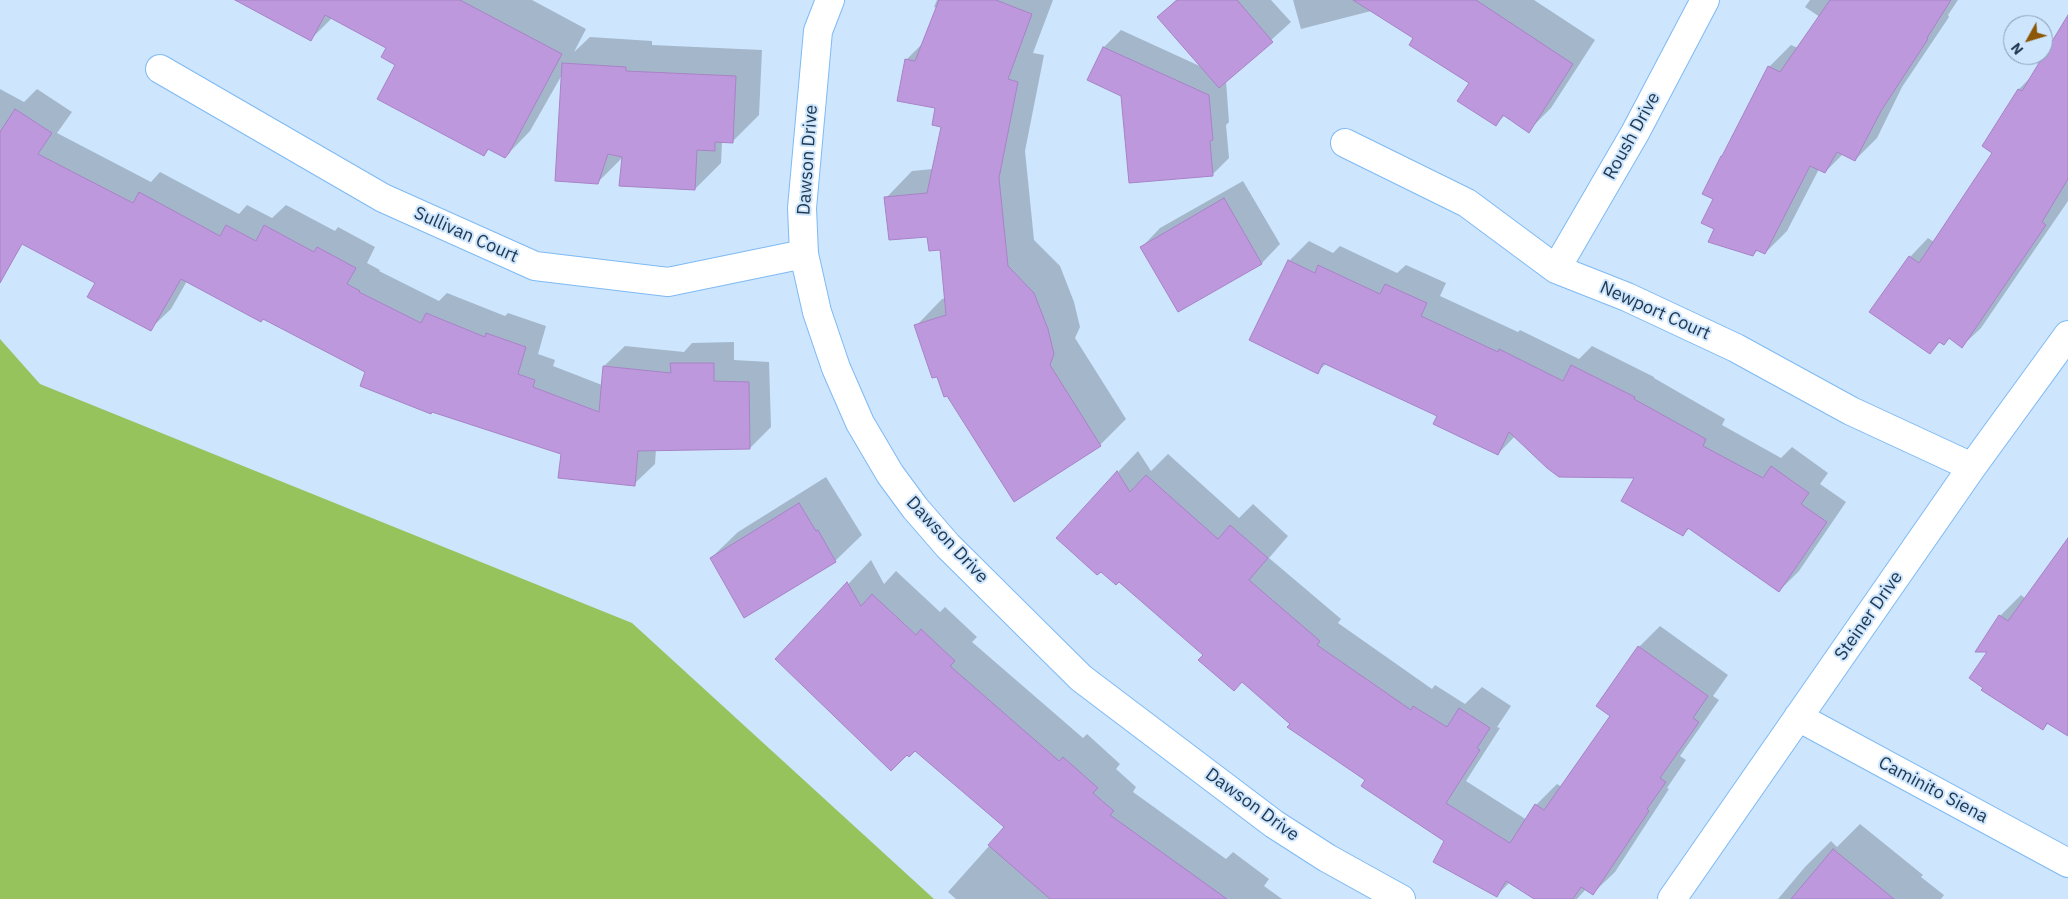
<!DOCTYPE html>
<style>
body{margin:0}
#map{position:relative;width:2068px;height:899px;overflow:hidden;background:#cde5fd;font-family:"IBM Plex Sans",sans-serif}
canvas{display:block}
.north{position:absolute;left:2003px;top:15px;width:50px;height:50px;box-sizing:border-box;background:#cde5fd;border:1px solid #88a0b8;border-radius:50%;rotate:231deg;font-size:14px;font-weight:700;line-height:20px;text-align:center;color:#203951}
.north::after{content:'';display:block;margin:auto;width:18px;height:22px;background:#8c5706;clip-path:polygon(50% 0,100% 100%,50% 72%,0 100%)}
</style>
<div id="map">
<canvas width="2068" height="899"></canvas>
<div class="north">N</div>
</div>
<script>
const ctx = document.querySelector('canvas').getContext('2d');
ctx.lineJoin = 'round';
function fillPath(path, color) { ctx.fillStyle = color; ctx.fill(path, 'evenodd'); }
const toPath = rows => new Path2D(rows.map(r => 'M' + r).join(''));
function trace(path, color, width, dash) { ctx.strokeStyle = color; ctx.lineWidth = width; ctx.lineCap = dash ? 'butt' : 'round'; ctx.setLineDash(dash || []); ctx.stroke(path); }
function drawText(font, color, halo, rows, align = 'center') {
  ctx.font = font + ' "IBM Plex Sans",sans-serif'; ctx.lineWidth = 4; ctx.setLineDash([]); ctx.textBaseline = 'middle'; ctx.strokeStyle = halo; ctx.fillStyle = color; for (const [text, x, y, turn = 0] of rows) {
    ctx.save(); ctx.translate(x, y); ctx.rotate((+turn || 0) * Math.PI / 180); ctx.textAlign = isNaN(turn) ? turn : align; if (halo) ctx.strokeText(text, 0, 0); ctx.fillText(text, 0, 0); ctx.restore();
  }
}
fillPath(toPath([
 [0,339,40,384,632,623,934,899,0,899]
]), '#97c35d');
fillPath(toPath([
 [271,0,532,0,586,29,574,52,590,37,652,41,652,45,762,50,759,115,732,142,722,141,721,163,695,189,623,157,597,183,563,73,530,131,505,157,490,148,484,155,397,65,387,47,332,18,310,40],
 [937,0,1053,0,1033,53,1044,55,1025,151,1034,240,1060,266,1074,302,1080,327,1075,338,1126,419,1100,445,938,375,916,326,942,299,946,298,941,248,886,198,912,171,933,169,942,126,937,107,907,59,923,43,937,8,934,7],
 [1176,0,1271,0,1291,22,1226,81,1229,122,1226,125,1229,158,1212,175,1122,95,1104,47,1121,30,1204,68,1159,17],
 [1293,0,1385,0,1375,10,1301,29],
 [1407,0,1534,0,1595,40,1551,108,1528,131,1505,115,1496,124,1471,82,1415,38],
 [1810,0,1958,0,1948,15,1949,17,1902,87,1877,138,1855,160,1843,154,1825,172,1819,169,1787,231,1765,253,1758,250,1753,255,1716,229,1715,199,1769,67,1791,45,1798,48,1820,17,1805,7],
 [2068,17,2068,201,1981,328,1962,346,1950,338,1944,344,1941,341,1930,353,1910,257,1928,238,1934,242,1994,153,1983,146,2019,89,2031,77],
 [0,89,24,102,37,89,72,112,57,133,151,182,160,172,239,214,247,205,272,218,286,205,335,231,338,227,375,247,367,263,380,270,379,271,439,301,447,293,505,316,508,313,546,326,538,354,555,360,553,366,602,385,604,366,625,346,684,352,692,343,734,342,734,360,769,362,771,427,750,448,656,449,655,464,634,484,562,453,187,281,171,309,150,329,97,282,0,231],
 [1243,181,1280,244,1262,263,1178,310,1142,247,1160,228],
 [1309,241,1333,253,1340,246,1397,273,1406,265,1446,283,1440,296,1518,332,1520,330,1579,359,1592,346,1654,377,1654,378,1725,419,1722,425,1781,458,1792,447,1828,473,1820,484,1846,502,1799,571,1779,591,1690,528,1683,534,1636,477,1515,436,1498,454,1439,415,1326,364,1317,372,1289,261],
 [1138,451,1151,471,1168,454,1239,518,1253,504,1288,536,1269,558,1341,619,1338,623,1432,689,1435,685,1465,704,1482,687,1511,706,1497,727,1500,728,1466,781,1527,820,1536,805,1557,784,1562,787,1612,716,1639,647,1660,626,1728,675,1713,696,1719,700,1680,756,1686,760,1667,788,1669,789,1615,872,1593,893,1586,889,1577,899,1537,899,1510,882,1497,895,1446,841,1291,724,1242,681,1204,655,1118,472],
 [826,477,862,535,835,561,711,558,738,532],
 [2068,544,2068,726,2049,723,2042,729,1989,651,2000,616,2021,595,2026,599],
 [871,560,884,584,896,571,940,612,945,607,977,637,972,642,1083,738,1087,734,1120,764,1116,769,1136,787,1133,792,1226,859,1233,852,1269,879,1264,886,1282,899,956,899,948,892,1006,827,915,749,777,659],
 [1860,824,1923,875,1921,877,1944,895,1941,899,1778,899,1805,867,1831,841,1837,847]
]), '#0003');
const building = toPath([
 [235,0,460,0,562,54,509,153,505,158,488,149,484,156,377,99,395,65,381,57,386,48,325,15,311,41,235,0],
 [939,0,996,0,1032,14,1008,79,1018,82,999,178,1008,266,1034,293,1048,329,1054,354,1050,365,1101,446,1014,502,947,396,944,397,937,377,932,378,914,325,946,315,940,250,929,251,927,237,889,240,884,197,927,193,941,127,932,125,935,108,897,101,905,59,915,61,939,0],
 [1177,0,1237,0,1273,42,1219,88,1157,17,1177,0],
 [1353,0,1476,0,1573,64,1529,133,1503,115,1496,126,1457,101,1469,83,1409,45,1413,38,1353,0],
 [1830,0,1951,0,1927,38,1928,39,1881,111,1855,161,1837,152,1825,173,1810,166,1765,254,1756,250,1753,256,1708,242,1714,229,1701,223,1713,199,1702,194,1721,156,1722,156,1768,66,1780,72,1830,0],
 [2068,15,2068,179,2042,222,2046,225,1962,348,1949,338,1944,345,1939,342,1930,354,1869,312,1909,256,1919,263,1992,153,1982,146,2018,89,2022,91,2068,15],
 [1103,47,1209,95,1213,140,1210,141,1213,176,1129,183,1121,96,1087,80,1103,47],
 [562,63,626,67,626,71,736,76,733,143,715,142,715,151,697,150,695,190,619,186,622,157,608,154,598,184,555,181,562,63],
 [15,109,52,133,38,154,133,203,139,192,220,236,226,225,256,241,264,225,314,252,317,247,356,268,347,284,360,291,359,292,421,323,426,313,485,337,486,333,526,347,518,374,535,380,533,387,599,412,603,366,671,373,670,363,714,363,714,381,749,382,750,449,638,451,635,486,558,478,561,454,432,412,431,414,360,386,365,372,263,319,261,322,181,279,151,331,87,297,95,283,22,244,0,283,0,132,15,109],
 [1224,198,1262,264,1178,312,1140,247,1224,198],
 [1288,260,1315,273,1318,265,1380,294,1385,284,1427,303,1421,316,1498,352,1499,349,1563,381,1571,365,1635,397,1634,399,1706,439,1703,446,1763,478,1771,466,1809,493,1801,504,1827,522,1779,592,1688,528,1683,536,1621,501,1634,478,1559,477,1547,468,1509,432,1498,455,1433,424,1437,416,1323,363,1318,374,1249,340,1288,260],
 [1117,471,1130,492,1146,475,1218,539,1230,525,1268,558,1249,580,1320,641,1317,645,1411,710,1413,706,1447,727,1459,708,1490,728,1477,748,1480,750,1446,803,1510,843,1535,804,1544,810,1610,716,1596,706,1638,646,1708,696,1693,718,1699,722,1660,778,1666,782,1647,809,1649,811,1593,895,1581,887,1573,899,1534,899,1506,881,1497,897,1433,862,1444,841,1361,786,1365,780,1287,727,1290,724,1242,682,1234,691,1198,660,1203,655,1119,582,1116,585,1101,572,1097,575,1056,538,1117,471],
 [799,503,816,531,818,530,836,562,744,618,710,558,799,503],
 [2068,538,2068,736,2047,723,2043,730,1981,690,1983,688,1969,678,1987,652,1975,652,1999,615,2008,621,2068,538],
 [847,582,861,606,872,594,916,635,921,629,955,661,950,666,1059,761,1063,757,1098,788,1093,793,1114,811,1110,815,1227,899,1050,899,988,845,1004,827,915,751,909,757,907,755,891,771,775,659,847,582],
 [1833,849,1894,899,1791,899,1833,849]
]);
fillPath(building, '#bd98dd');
trace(building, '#a782c6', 1);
const minor = toPath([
 [830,0,818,31,802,208,804,254,817,312,836,368,860,423,890,474,915,508,948,546,1081,678,1274,824,1327,858,1401,899],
 [160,69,383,198,535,266,668,282,804,254],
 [1345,143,1467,203,1556,269,1627,297,1736,348,1851,411,1972,467],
 [1556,269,1635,133,1705,0],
 [1798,717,2068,863],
 [1672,899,1972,467,2068,335]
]);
trace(minor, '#7ebaf4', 30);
trace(minor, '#fff', 28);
drawText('18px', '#203951', '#cde5fd', [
 ["Roush Drive",1632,136,-61],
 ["Dawson Drive",808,160,-86],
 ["Sullivan Court",466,235,24],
 ["Newport Court",1655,311,24],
 ["Dawson Drive",947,540,47],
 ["Steiner Drive",1869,616,-55],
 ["Caminito Siena",1933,790,28],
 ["Dawson Drive",1252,805,36]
]);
</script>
